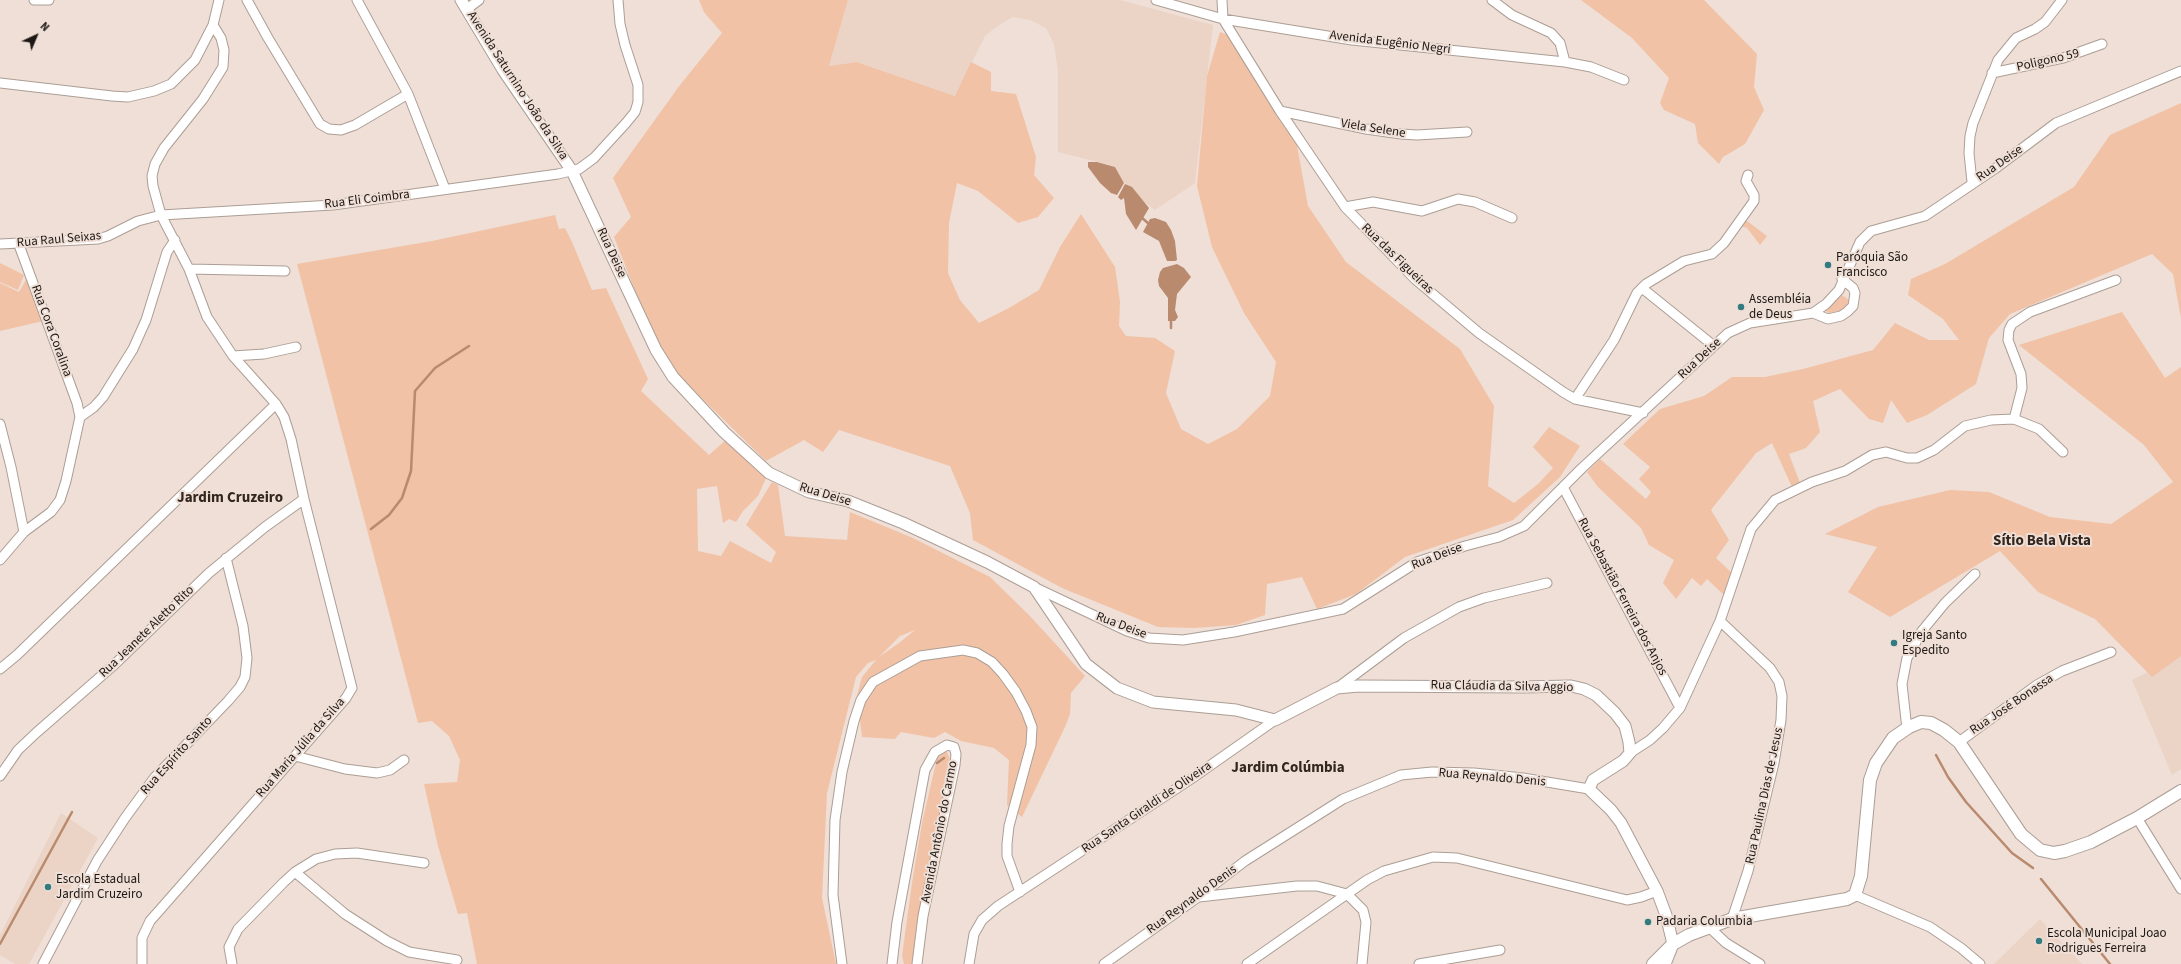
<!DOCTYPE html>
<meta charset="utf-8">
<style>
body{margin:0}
#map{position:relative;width:2181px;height:964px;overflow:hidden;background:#efdfd6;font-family:"Source Sans 3",sans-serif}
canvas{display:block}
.north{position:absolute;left:16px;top:16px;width:40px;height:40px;-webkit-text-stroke:3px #efdfd6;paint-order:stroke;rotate:44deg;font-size:11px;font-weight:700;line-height:16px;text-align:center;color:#1d1815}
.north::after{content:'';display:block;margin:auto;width:14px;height:18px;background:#1d1815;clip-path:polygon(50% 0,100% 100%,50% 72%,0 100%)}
</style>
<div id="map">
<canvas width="2181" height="964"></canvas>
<div class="north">N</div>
</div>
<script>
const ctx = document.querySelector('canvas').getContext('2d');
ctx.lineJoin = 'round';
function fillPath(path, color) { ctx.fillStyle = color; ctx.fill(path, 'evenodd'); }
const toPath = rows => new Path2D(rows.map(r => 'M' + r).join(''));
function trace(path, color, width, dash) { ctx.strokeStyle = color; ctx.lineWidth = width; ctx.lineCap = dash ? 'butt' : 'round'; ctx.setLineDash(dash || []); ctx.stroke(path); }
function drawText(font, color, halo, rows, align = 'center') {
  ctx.font = font + ' "Source Sans 3",sans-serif'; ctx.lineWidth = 4; ctx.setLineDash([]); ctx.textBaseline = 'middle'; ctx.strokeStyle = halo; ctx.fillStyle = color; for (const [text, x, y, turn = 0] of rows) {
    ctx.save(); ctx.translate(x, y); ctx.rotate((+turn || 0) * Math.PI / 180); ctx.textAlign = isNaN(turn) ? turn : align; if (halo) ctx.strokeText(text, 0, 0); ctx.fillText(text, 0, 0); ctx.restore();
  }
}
fillPath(toPath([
 [848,0,1120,0,1213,25,1195,183,1155,210,1140,199,1124,182,1114,166,1058,152,1058,71,1054,44,1046,28,1030,20,1013,17,999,25,985,36,955,96,858,62,829,66],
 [2181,655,2181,769,2172,775,2132,680],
 [61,813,98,838,29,964,15,964,0,955,0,935],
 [2040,919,2082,964,1994,964]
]), '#ebd4c6');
fillPath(toPath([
 [699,0,848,0,829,66,857,62,955,96,971,62,991,72,991,91,1016,94,1036,157,1034,175,1054,198,1038,217,1018,223,978,191,957,183,949,223,948,273,960,300,979,323,1009,308,1039,290,1060,247,1081,214,1115,267,1120,302,1119,326,1126,336,1155,338,1175,351,1166,393,1181,429,1208,444,1237,429,1270,396,1276,362,1244,313,1212,247,1197,186,1207,76,1220,32,1233,37,1296,140,1308,206,1346,262,1460,349,1494,406,1488,486,1514,503,1538,484,1553,468,1533,447,1549,427,1580,446,1560,477,1513,520,1405,557,1356,594,1317,609,1302,577,1267,584,1265,615,1236,625,1194,628,1158,627,1062,588,973,540,970,513,950,466,839,430,823,452,804,440,766,461,678,375,649,326,614,237,631,217,613,178,680,85,722,33,704,12],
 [1581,0,1704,0,1757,54,1754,87,1764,110,1745,144,1723,157,1719,164,1698,143,1695,124,1664,110,1660,103,1669,78,1632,38],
 [2181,103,2181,318,2173,274,2152,254,2010,314,1989,338,1976,384,1927,415,1907,423,1891,400,1883,423,1869,419,1840,389,1813,401,1820,432,1806,448,1789,454,1800,483,1792,487,1772,443,1756,453,1711,510,1729,540,1716,558,1734,575,1725,596,1707,579,1701,586,1692,578,1676,599,1663,583,1674,560,1649,545,1641,528,1598,487,1587,472,1600,459,1646,499,1651,492,1639,479,1650,467,1623,444,1660,409,1704,396,1732,377,1765,377,1803,369,1873,350,1895,323,1929,340,1959,340,1943,319,1908,295,1911,279,1945,264,2074,187,2110,135],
 [555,215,559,229,565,228,572,242,592,290,606,288,648,379,641,391,709,455,727,439,767,476,758,496,743,511,736,522,729,519,723,523,717,486,697,489,698,551,721,556,730,541,771,563,776,552,746,525,772,482,778,485,785,536,847,540,850,512,913,538,990,577,1029,615,1085,676,1071,693,1070,714,1065,727,1022,817,1007,805,1009,760,994,748,961,741,945,732,934,738,901,732,895,739,862,737,857,695,862,677,876,660,868,663,856,677,827,793,822,898,836,964,477,964,467,913,458,914,438,846,424,784,457,782,460,760,449,736,432,721,418,723,297,264,432,241],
 [915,630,899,643,879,657,900,636],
 [1743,218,1767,236,1760,245,1747,228,1740,226],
 [0,263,24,275,18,290,0,282],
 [27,278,43,321,0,331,0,283,19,292],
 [1842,295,1849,300,1847,307,1839,311,1830,313,1825,311],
 [2122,312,2165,378,2181,367,2181,656,2152,677,2095,619,2038,592,2000,551,1890,617,1848,592,1877,547,1825,534,1878,507,1950,490,1989,492,2050,517,2111,524,2173,482,2144,445,2019,345],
 [939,750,947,752,950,760,916,964,904,964,902,956,912,883,922,823]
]), '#f1c2a6');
fillPath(toPath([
 [1088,162,1097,162,1115,167,1124,183,1117,195,1111,193,1100,183,1088,167],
 [1125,184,1132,187,1149,208,1136,230,1126,214,1124,198,1121,200,1118,197],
 [1155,218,1166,222,1171,230,1175,241,1177,260,1175,261,1167,261,1159,241,1143,232,1150,219],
 [1177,264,1184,268,1191,277,1177,294,1175,310,1178,317,1175,321,1168,321,1168,298,1159,286,1158,280,1160,272,1163,268]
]), '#b98a6e');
trace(toPath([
 [1141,217,1149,224],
 [1171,328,1171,319],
 [371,529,389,515,402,498,411,471,415,391,435,368,469,346],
 [1936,755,1948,777,1966,802,2012,853,2033,868],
 [937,763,944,758],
 [2041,879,2110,964],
 [0,944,72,812]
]), '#b98a6e', 2.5);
const minor = toPath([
 [34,0,49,0],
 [247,0,268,38,320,124,329,129,341,130,355,125,408,94],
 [357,0,408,94,445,189],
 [1156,0,1223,19,1352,40,1565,62,1591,67,1624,80],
 [1222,0,1223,19,1280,111,1345,207,1415,279,1479,333,1563,392,1575,399,1643,413],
 [1492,0,1512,15,1551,33,1560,43,1565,62],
 [467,9,479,0],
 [1992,73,2063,58,2102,44],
 [0,83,112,96,128,97,154,91,171,84,195,60,213,25,219,0],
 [1280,111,1366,129,1401,134,1417,135,1467,132],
 [1972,182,1969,153,1970,136,1973,123,1998,60,2016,38,2035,29,2045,22,2062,0],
 [1345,207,1373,202,1422,211,1458,199,1475,202,1512,218],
 [0,244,98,239,108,236,138,221,161,215,333,205,558,174,579,169,594,158,626,123,635,112,638,102,638,85,625,45,620,24,618,0],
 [19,245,77,403,80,417],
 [189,269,285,271],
 [1642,288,1714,346],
 [1813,313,1828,319,1841,316,1847,312,1853,306,1855,293,1853,288,1842,279],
 [233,356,264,354,296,347],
 [1575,399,1614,340,1637,293,1646,284,1684,261,1712,254,1724,243,1754,201,1754,195,1746,181,1748,175],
 [2014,419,2022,388,2021,374,2008,340,2009,330,2012,324,2030,312,2116,280],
 [0,424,11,467,24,532],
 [1563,487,1680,708],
 [0,560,24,532,51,512,60,500,66,481,80,417,94,407,103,397,133,349,146,320,167,252,175,240],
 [1034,587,1127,631,1149,638,1183,640,1234,632,1343,609,1417,562,1465,546,1499,537,1524,526,1582,468,1728,333,1750,323,1813,313,1826,304,1839,290,1860,242,1871,231,1925,216,1996,168,2056,123,2181,71],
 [1720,621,1770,668,1779,682,1782,696,1781,720,1774,763,1748,871,1732,919],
 [0,669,17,655,276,404],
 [1337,688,1404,638,1459,607,1484,598,1547,583],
 [1907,729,1902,684,1907,658,1922,631,1945,603,1975,574],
 [1959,742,2037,685,2062,671,2111,652],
 [1630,753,1650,740,1663,728,1680,708,1720,621,1751,529,1775,500,1812,482,1845,471,1872,455,1886,452,1907,458,1917,458,1934,450,1965,426,1991,420,2014,419,2039,429,2063,452],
 [295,756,345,769,377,773,390,770,404,760],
 [0,776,18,750,36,733,115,664,209,573,265,527,304,499],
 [2137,818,2181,889],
 [295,872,345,914,387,941,409,952,457,960],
 [1855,895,1930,927,1961,948,1980,964],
 [1199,897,1297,886,1317,886,1347,894,1363,910,1366,922,1362,964],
 [1709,927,1726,943,1760,964],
 [43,964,97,861,125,818,155,777,228,701,240,687,245,677,247,658,243,626,226,558],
 [142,964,142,938,150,921,346,698,352,688,304,499,291,439,284,417,276,404,233,356,207,317,189,269,161,215,153,186,152,176,155,164,164,148,203,99,223,67,224,50,221,38,213,25],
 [232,964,229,947,238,929,284,882,295,872,316,859,335,854,357,853,424,863],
 [842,964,833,895,835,820,842,772,854,721,861,700,873,682,920,656,963,650,977,653,992,662,1003,674,1016,692,1026,711,1032,727,1031,745,1009,826,1007,844,1007,856,1020,892],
 [892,964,897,922,925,770,935,752,947,745,954,747,956,754,955,765,923,916,917,964],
 [969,964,974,934,982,920,998,906,1191,779,1275,720],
 [1104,964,1198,897,1245,861,1343,799,1401,775,1432,772,1474,773,1523,778,1589,789],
 [1247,964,1367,880,1384,871,1433,857,1457,858,1627,900,1641,897,1657,891],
 [1419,964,1500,950]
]);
const tertiary = toPath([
 [461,0,503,70,572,171,656,350,673,377,724,432,769,473,809,492,848,501,903,523,987,562,1034,587,1086,664,1117,688,1153,702,1236,710,1275,720,1337,688,1358,686,1523,687,1571,686,1584,689,1596,695,1615,713,1625,726,1629,742,1630,753,1623,761,1593,780,1589,789,1611,810,1621,823,1657,891,1666,915,1673,944,1665,964]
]);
const secondary = toPath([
 [1653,964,1673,944,1689,935,1732,919,1847,899,1855,895,1861,876,1870,780,1876,763,1893,738,1909,727,1921,722,1931,723,1944,730,1959,742,2021,834,2040,850,2054,853,2065,851,2091,842,2137,818,2181,791]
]);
trace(minor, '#ac9e95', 11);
trace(tertiary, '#ac9e95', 13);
trace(secondary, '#ac9e95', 14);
trace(minor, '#fff', 9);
trace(tertiary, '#fff', 11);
trace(secondary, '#fff', 12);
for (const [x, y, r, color] of [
 [1828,265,4,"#327b81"],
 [1741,307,4,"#327b81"],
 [1894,643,4,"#327b81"],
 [48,887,4,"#327b81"],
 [1648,922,4,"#327b81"],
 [2039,941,4,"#327b81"]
]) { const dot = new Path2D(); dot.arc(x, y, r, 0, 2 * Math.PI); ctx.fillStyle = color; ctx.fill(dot); trace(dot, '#efdfd6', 1.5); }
drawText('13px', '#1d1815', '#efdfd6', [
 ["Avenida Eugênio Negri",1390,43,7],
 ["Poligono 59",2048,61,-13],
 ["Avenida Saturnino João da Silva",517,86,57],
 ["Viela Selene",1373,129,9],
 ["Rua Deise",2000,164,-35],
 ["Rua Eli Coimbra",367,200,-7],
 ["Rua Raul Seixas",59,240,-5],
 ["Rua Deise",611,253,65],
 ["Rua das Figueiras",1397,259,44],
 ["Rua Cora Coralina",51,331,70],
 ["Rua Deise",1700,359,-43],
 ["Rua Deise",825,495,17],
 ["Rua Deise",1437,557,-21],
 ["Rua Sebastião Ferreira dos Anjos",1622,597,62],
 ["Rua Deise",1121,626,21],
 ["Rua Jeanete Aletto Rito",147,632,-44],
 ["Rua Cláudia da Silva Aggio",1502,687,1],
 ["Rua José Bonassa",2012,705,-34],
 ["Rua Maria Júlia da Silva",301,748,-49],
 ["Rua Espírito Santo",177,756,-48],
 ["Rua Reynaldo Denis",1492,778,5],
 ["Rua Paulina Dias de Jesus",1765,796,-78],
 ["Rua Santa Giraldi de Oliveira",1147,808,-34],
 ["Avenida Antônio do Carmo",940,832,-79],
 ["Rua Reynaldo Denis",1192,900,-36]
]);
drawText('13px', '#1d1815', '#efdfd6', [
 ["Paróquia São",1836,258],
 ["Francisco",1836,273],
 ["Assembléia",1749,300],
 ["de Deus",1749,315],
 ["Igreja Santo",1902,636],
 ["Espedito",1902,651],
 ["Escola Estadual",56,880],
 ["Jardim Cruzeiro",56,895],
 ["Padaria Columbia",1656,922],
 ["Escola Municipal Joao",2047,934],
 ["Rodrigues Ferreira",2047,949]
], 'left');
drawText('bold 15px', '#32261f', '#efdfd6', [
 ["Jardim Cruzeiro",230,499],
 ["Sítio Bela Vista",2042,542],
 ["Jardim Colúmbia",1288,769]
]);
</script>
